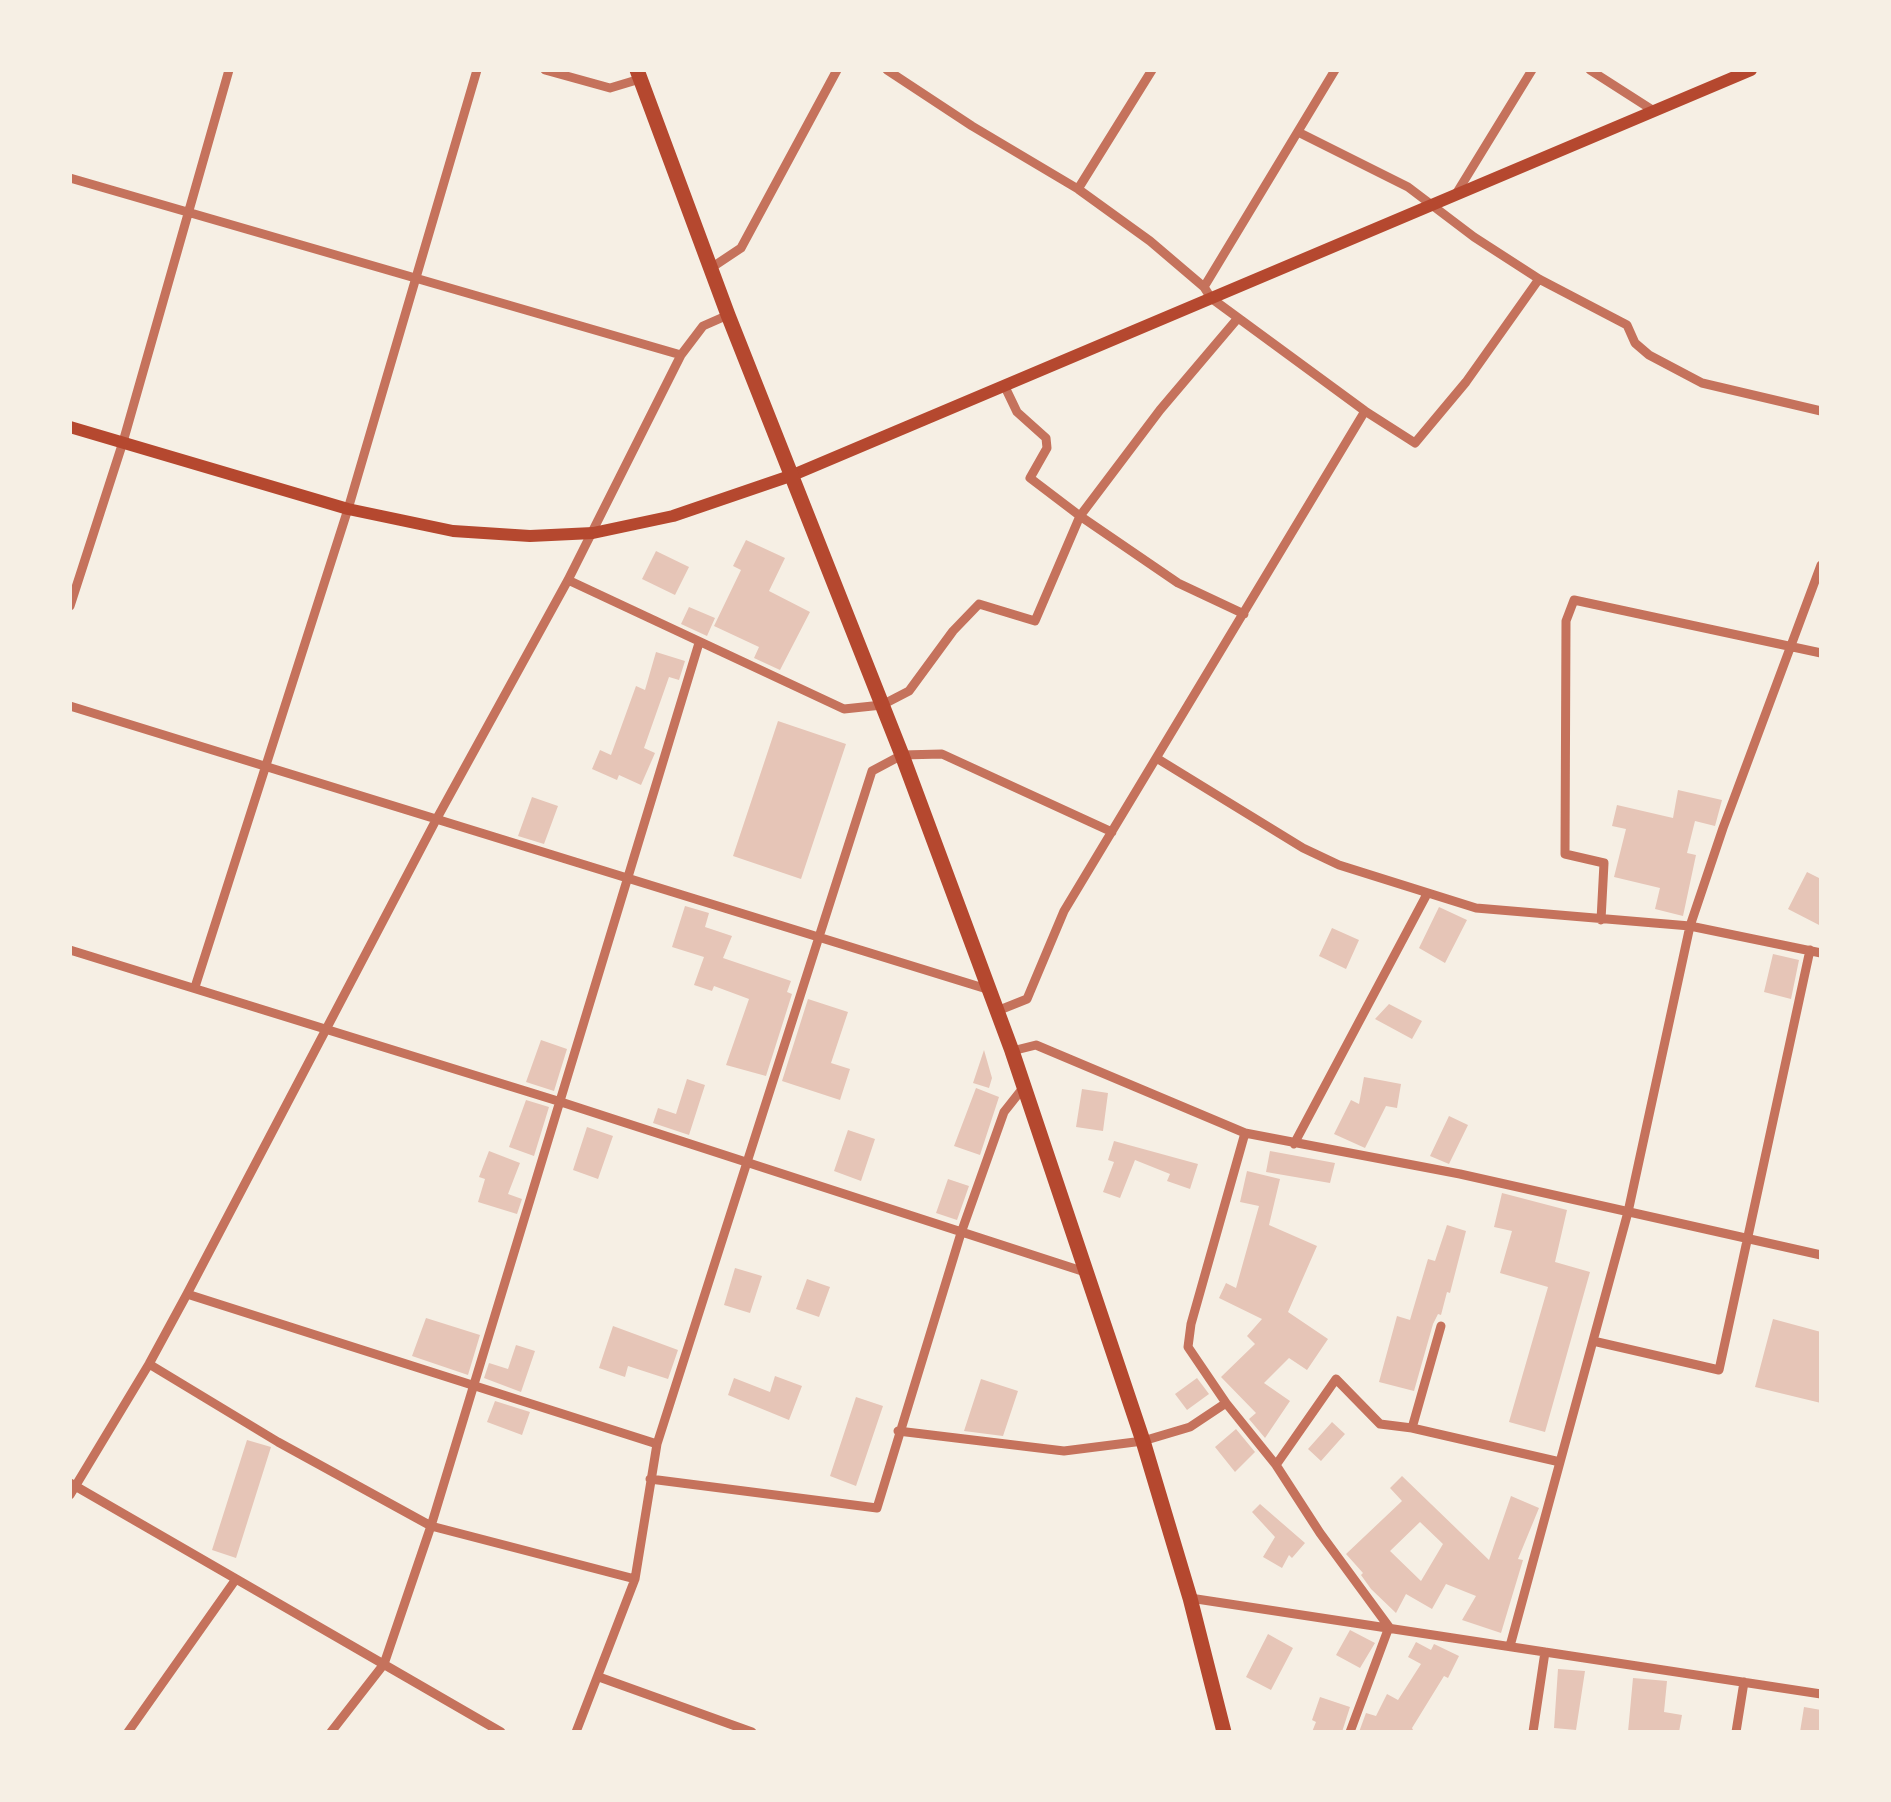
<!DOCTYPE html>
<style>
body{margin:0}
#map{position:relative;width:1891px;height:1802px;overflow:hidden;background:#f6efe4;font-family:"Roboto Condensed",sans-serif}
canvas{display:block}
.frame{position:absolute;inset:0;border:72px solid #f6efe4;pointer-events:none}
</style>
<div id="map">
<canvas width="1891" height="1802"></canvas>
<div class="frame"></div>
</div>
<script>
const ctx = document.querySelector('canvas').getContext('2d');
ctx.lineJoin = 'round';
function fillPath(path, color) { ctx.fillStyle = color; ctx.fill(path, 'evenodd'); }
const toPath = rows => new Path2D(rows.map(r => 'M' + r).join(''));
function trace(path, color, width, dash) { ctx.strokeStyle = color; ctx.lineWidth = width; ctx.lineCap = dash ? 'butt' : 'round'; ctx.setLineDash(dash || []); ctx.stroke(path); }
fillPath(toPath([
 [746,540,785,558,769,591,810,612,780,670,754,658,759,647,714,626,741,570,733,566],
 [656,551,689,567,675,595,642,579],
 [689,607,715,618,707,636,681,624],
 [656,652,685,661,679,680,669,677,644,748,655,753,641,785,619,775,617,780,592,769,600,750,611,755,636,686,645,690],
 [778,721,846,744,801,879,733,856],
 [1678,790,1722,800,1715,826,1695,821,1687,853,1696,855,1683,916,1655,909,1660,888,1614,877,1626,829,1612,826,1617,805,1673,818],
 [532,797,558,806,544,844,518,836],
 [1807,872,1821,879,1821,926,1788,909],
 [685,906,709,913,705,927,732,936,723,958,791,981,787,992,792,994,766,1076,726,1065,749,999,714,986,712,991,694,985,704,957,672,947],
 [1439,907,1467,920,1445,963,1419,948],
 [1332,928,1359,940,1346,969,1319,956],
 [1773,954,1799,960,1791,999,1764,992],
 [808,999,848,1012,831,1063,850,1069,840,1100,782,1081],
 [1389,1004,1422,1021,1412,1039,1375,1019],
 [541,1040,567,1049,554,1091,526,1082],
 [984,1050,992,1078,989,1088,973,1083],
 [1364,1077,1401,1084,1397,1108,1386,1106,1365,1148,1334,1134,1351,1100,1359,1104],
 [687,1079,705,1085,689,1135,653,1123,658,1108,676,1114],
 [976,1088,999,1097,980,1155,954,1146],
 [1082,1089,1108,1093,1103,1131,1076,1127],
 [526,1100,549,1107,534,1156,509,1147],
 [1449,1116,1468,1125,1449,1164,1430,1156],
 [587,1127,613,1136,598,1179,573,1170],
 [848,1130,875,1139,861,1181,834,1171],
 [1114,1141,1198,1164,1190,1189,1167,1181,1170,1174,1135,1160,1120,1198,1103,1192,1114,1162,1108,1160],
 [489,1151,520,1163,508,1194,522,1199,517,1214,478,1202,485,1179,479,1177],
 [1270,1151,1335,1163,1330,1183,1266,1172],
 [1247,1171,1280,1179,1269,1225,1317,1246,1288,1312,1328,1339,1307,1370,1289,1358,1264,1383,1290,1401,1265,1438,1249,1419,1256,1413,1221,1377,1255,1344,1247,1336,1262,1319,1219,1298,1226,1283,1236,1288,1259,1206,1240,1202],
 [948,1179,969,1186,957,1220,936,1213],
 [1502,1193,1567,1210,1555,1262,1590,1272,1545,1432,1509,1422,1548,1287,1500,1273,1512,1231,1494,1227],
 [1447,1225,1466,1231,1450,1293,1447,1292,1441,1315,1438,1314,1433,1324,1414,1391,1379,1382,1397,1316,1410,1320,1428,1259,1435,1261],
 [735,1268,762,1276,750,1313,724,1305],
 [807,1279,830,1287,819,1317,796,1309],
 [426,1318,480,1335,468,1375,412,1356],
 [1773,1319,1821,1332,1821,1403,1755,1387],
 [613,1326,678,1350,668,1379,628,1366,625,1377,599,1368],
 [516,1345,535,1351,521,1392,484,1378,489,1363,508,1369],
 [775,1376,802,1386,789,1420,728,1395,734,1378,770,1392],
 [1197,1378,1209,1394,1187,1410,1175,1394],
 [981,1379,1018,1391,1003,1436,964,1431],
 [856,1397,883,1406,856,1486,830,1476],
 [495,1401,530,1412,522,1435,487,1422],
 [1332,1422,1345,1434,1321,1461,1308,1449],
 [1236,1429,1255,1452,1235,1472,1215,1447],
 [247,1440,271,1447,236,1558,212,1550],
 [1402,1476,1489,1560,1511,1496,1539,1508,1518,1559,1523,1560,1501,1633,1462,1620,1476,1596,1446,1584,1432,1609,1406,1594,1396,1613,1371,1589,1361,1575,1363,1573,1346,1554,1402,1501,1390,1488],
 [1420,1522,1443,1544,1421,1581,1390,1551],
 [1260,1504,1305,1543,1292,1558,1289,1555,1282,1568,1263,1557,1275,1537,1252,1512],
 [1350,1630,1375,1643,1360,1668,1336,1655],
 [1268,1634,1293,1648,1271,1690,1246,1677],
 [1416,1642,1431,1650,1434,1644,1459,1656,1448,1678,1444,1676,1412,1728,1414,1732,1359,1732,1366,1713,1376,1716,1387,1694,1398,1700,1421,1664,1408,1657],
 [1558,1669,1585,1671,1576,1730,1554,1728],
 [1633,1678,1667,1681,1664,1712,1682,1715,1679,1732,1628,1732],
 [1320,1697,1350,1707,1342,1732,1312,1732,1316,1722,1312,1720],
 [1804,1707,1821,1710,1821,1732,1800,1732]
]), '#e6c5b7');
trace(toPath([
 [545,70,610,88,640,79],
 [887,70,972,126,1078,189,1150,241,1204,287],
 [1335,70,1204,287,1211,298,1365,411,1415,443,1466,382,1539,279],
 [1590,70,1654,111],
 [1298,132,1408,187,1474,237,1539,279,1627,325,1635,343,1649,355,1702,383,1821,411],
 [70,178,681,355],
 [1078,189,1152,70],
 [1456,194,1532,70],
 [711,268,741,248,837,70],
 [1005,387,1017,412,1046,438,1047,448,1030,478,1080,516,1178,583,1244,614],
 [568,580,844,709,882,705,909,691,953,631,979,604,1035,621,1080,516,1160,410,1238,318],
 [70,606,123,442,229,70],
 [70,706,990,990],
 [1158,759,1303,848,1339,865,1476,908,1690,926,1821,953],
 [1601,920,1604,863,1565,854,1566,621,1574,600,1821,653],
 [70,950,561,1102,1085,1272],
 [195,987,348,509,477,70],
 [997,1011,1027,999,1064,911,1365,411],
 [1012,1051,1036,1045,1245,1133,1460,1174,1821,1255],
 [1245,1133,1191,1324,1188,1347,1226,1403,1276,1465,1320,1533,1389,1627,1350,1732],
 [1294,1144,1427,894],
 [187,1294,657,1444],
 [1593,1341,1719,1370,1810,950],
 [149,1364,278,1442,431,1526,635,1579],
 [1412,1428,1441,1326],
 [898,1431,1064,1451,1143,1441,1190,1427,1226,1403],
 [1276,1465,1336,1379,1380,1424,1412,1428,1560,1462],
 [650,1479,877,1508,961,1233,1004,1112,1023,1088],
 [70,1483,501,1732],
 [70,1495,149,1364,187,1294,436,820,568,580,681,355,703,326,728,315],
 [1190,1598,1821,1694],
 [1510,1646,1628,1212,1690,926,1723,828,1821,565],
 [599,1677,752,1732],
 [128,1732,236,1579],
 [331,1732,384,1664,431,1526,699,643],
 [576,1732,635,1579,657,1444,872,771,902,755,942,754,1112,832],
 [1533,1732,1545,1652],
 [1736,1732,1744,1682]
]), '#c5725c', 9);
trace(toPath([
 [70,427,348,509,453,531,530,536,593,533,673,516,793,475,1751,70]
]), '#b5482f', 12);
trace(toPath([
 [637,70,728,315,902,755,1012,1051,1143,1441,1190,1598,1224,1732]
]), '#b5482f', 15);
</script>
